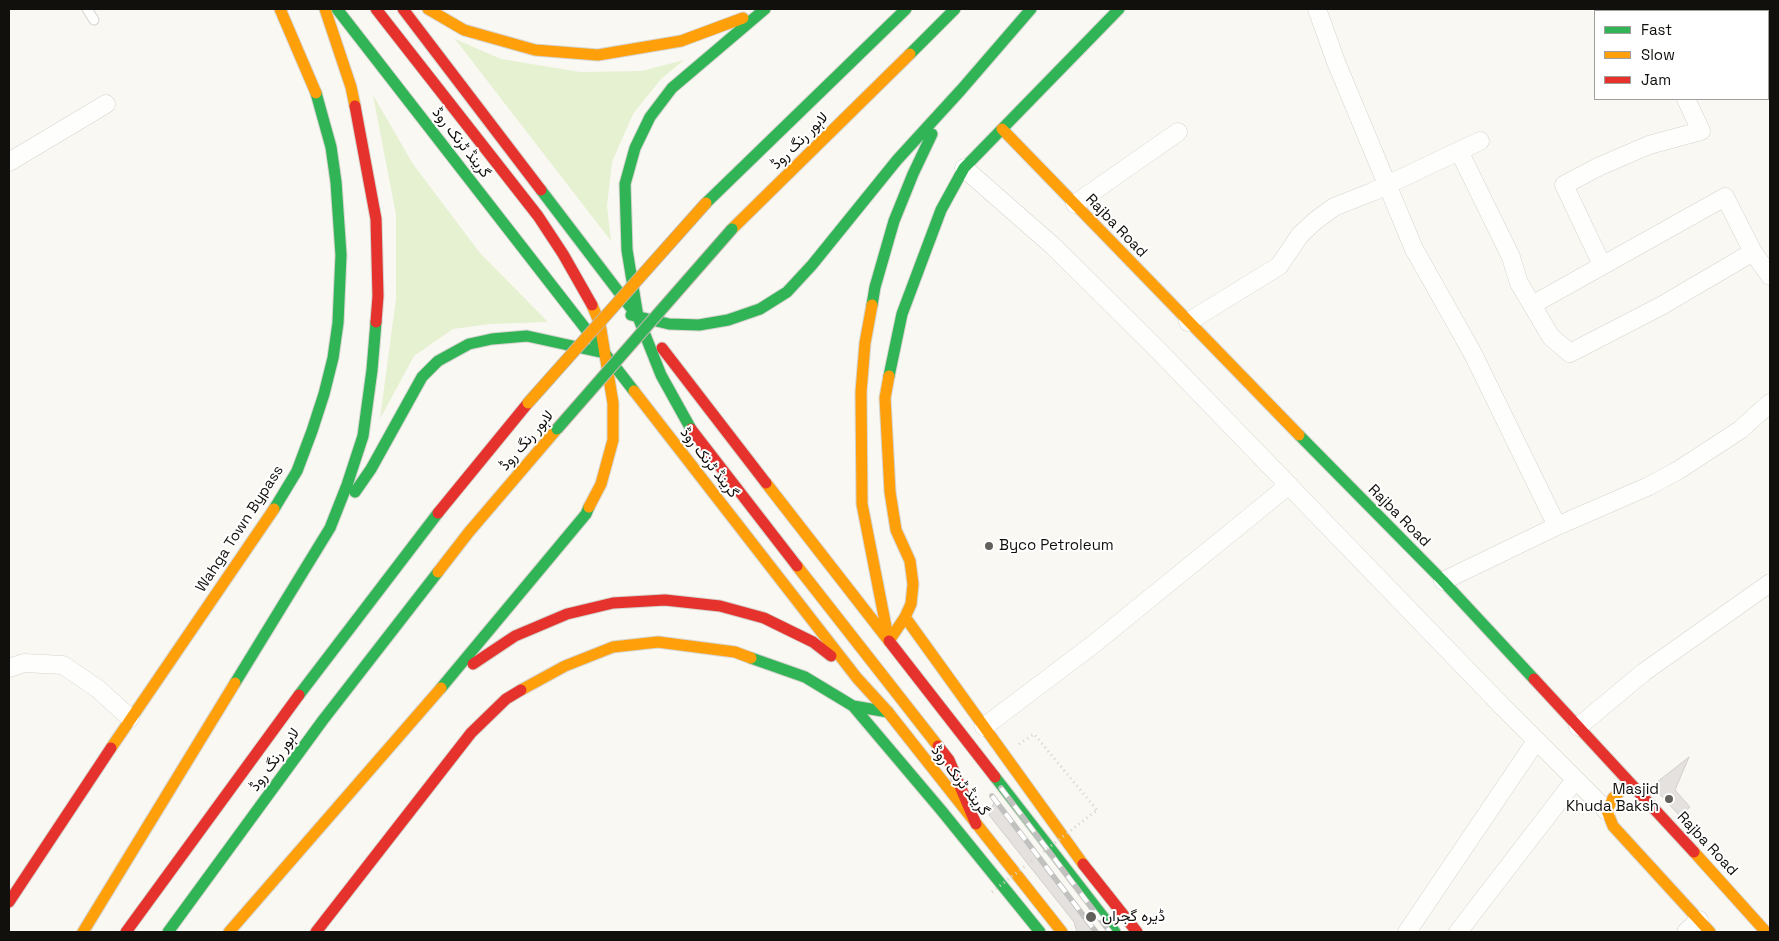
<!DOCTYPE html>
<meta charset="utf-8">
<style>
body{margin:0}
#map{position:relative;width:1779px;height:941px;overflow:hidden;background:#faf8f2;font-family:"Space Grotesk",sans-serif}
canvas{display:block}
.frame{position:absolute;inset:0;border:10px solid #12100c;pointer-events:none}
.legend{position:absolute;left:1594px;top:10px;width:175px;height:90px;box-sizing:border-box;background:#fff;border:1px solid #a09f9e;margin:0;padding:6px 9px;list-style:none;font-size:15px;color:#12100c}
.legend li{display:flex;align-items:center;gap:10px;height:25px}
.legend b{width:25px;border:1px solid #a09f9e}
</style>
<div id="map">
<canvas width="1779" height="941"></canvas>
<div class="frame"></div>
<ul class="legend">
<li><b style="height:6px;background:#30b455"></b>Fast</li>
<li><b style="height:6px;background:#ff9f0a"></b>Slow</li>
<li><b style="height:6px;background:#e5322d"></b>Jam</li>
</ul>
</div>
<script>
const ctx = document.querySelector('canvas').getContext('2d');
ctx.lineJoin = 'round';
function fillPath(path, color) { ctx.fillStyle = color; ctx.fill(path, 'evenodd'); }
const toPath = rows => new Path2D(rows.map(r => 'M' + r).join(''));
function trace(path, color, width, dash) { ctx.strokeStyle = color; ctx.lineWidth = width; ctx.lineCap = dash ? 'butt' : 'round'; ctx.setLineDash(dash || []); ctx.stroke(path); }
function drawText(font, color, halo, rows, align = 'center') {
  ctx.font = font + ' "Space Grotesk",Vazirmatn,sans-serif'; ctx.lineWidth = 4; ctx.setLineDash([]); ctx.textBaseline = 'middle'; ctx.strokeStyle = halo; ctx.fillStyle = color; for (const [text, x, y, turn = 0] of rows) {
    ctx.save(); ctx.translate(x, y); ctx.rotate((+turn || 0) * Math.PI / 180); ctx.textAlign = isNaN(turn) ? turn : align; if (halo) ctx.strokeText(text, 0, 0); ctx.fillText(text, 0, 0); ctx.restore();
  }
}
fillPath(toPath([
 [455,39,501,59,580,72,642,71,684,60,661,79,633,114,612,162,607,206,611,241],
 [373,95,413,164,480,253,548,322,490,324,453,329,414,356,380,419,396,299,396,215]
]), '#e5f1d1');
const building = toPath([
 [1689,757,1675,790,1690,807,1680,816,1652,786,1689,757],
 [994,802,1095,932,1077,932,1074,922,989,815,994,802]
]);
fillPath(building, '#e4e1df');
trace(building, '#d1cecc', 1);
const lane = toPath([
 [87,9,94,20]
]);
const street = toPath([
 [1317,9,1336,62,1414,249,1473,354,1557,526,1443,581],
 [1459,151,1511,257,1519,283,1551,337,1570,353,1661,306,1753,252,1770,276],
 [9,162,106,104],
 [964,168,1053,246,1156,348,1502,706,1607,811],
 [1075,204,1178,132],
 [1602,265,1564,185,1598,167,1649,145,1701,131,1686,99],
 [1532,305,1725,197,1753,252],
 [1188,322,1279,266,1300,235,1315,221,1334,207,1372,192,1480,141],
 [1557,526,1649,486,1677,471,1740,430,1770,403],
 [9,668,24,663,63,665,98,689,130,718],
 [984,727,1095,643,1289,485],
 [1578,727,1644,672,1770,583],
 [1407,932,1536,741],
 [1458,932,1575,780],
 [1686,932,1699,920]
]);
const fast = toPath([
 [337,9,634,391],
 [910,54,955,9],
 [541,190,634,312],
 [706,203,906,9],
 [872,305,875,287,894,221,913,174,932,134],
 [631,315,669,324,699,325,728,320,760,309,787,292,812,265,897,160,961,90,1031,9],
 [889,376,902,314,941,210,964,168,1119,9],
 [691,429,661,375,638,317,627,250,625,184,635,148,650,117,672,88,765,9],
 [1299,435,1443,581,1534,679],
 [355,492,371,469,422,377,438,361,469,344,492,339,527,336,600,352],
 [274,509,297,471,312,431,324,394,333,358,338,323,341,255,336,182,331,147,316,93],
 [751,658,805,677,853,706,941,810,1040,932],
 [235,683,330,528,347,485,363,436,372,370,376,322],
 [441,688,586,514,589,507],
 [299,695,438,513],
 [853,706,888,712],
 [995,777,1115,932],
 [168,932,323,720,438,572]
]);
const slow = toPath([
 [280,9,316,93],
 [325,9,351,87,355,106],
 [428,9,464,30,535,50,598,55,681,41,743,18],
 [1002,129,1299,435],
 [732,229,910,54],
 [872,305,865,343,861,392,862,504,888,637],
 [634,391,857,678],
 [766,483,889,641],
 [589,507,601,484,613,440,613,403,600,324,592,305],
 [797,566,938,746],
 [438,572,469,532,557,429],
 [905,617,1083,864],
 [889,641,905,617,911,604,913,584,910,561,896,530,890,492,885,398,889,376],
 [857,678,888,712,1062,932],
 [521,690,565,666,613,647,658,642,735,652,751,658],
 [111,748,274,509],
 [1629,783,1613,798,1607,811,1613,826,1710,932],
 [1694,852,1766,932],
 [83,932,235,683],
 [229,932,441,688]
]);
const jam = toPath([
 [376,9,538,216,563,254,592,305],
 [403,9,541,190],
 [355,106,376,219,378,296,376,322],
 [662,348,766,483],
 [691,429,797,566],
 [438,513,528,403],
 [889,641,995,777],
 [473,664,515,636,567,614,613,603,665,600,720,606,764,618,813,642,831,656],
 [1534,679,1694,852],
 [938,746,949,760,976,824],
 [1083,864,1137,932],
 [9,902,111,748],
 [126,932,299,695],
 [316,932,471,733,506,699,521,690]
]);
trace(lane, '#d6d4cf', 11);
trace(street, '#d6d4cf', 19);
trace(fast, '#d6d4cf', 13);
trace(slow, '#d6d4cf', 13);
trace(jam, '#d6d4cf', 13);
trace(toPath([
 [1019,744,1034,734,1097,810]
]), '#d4d3d2', 3, [1, 4]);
trace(lane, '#fefefd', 9);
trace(street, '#fefefd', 18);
trace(fast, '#30b455', 11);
trace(slow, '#ff9f0a', 11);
trace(jam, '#e5322d', 11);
const rail = toPath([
 [1001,788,1110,932],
 [992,796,1096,932]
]);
trace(rail, '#c1c1bf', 5.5);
trace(rail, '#fff', 4, [11]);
const fastBridge = toPath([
 [557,429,732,229]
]);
const slowBridge = toPath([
 [528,403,706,203]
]);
trace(fastBridge, '#c0b9af', 13, []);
trace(slowBridge, '#c0b9af', 13, []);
trace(toPath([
 [992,892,1097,810]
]), '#d4d3d2', 3, [1, 4]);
trace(fastBridge, '#30b455', 11);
trace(slowBridge, '#ff9f0a', 11);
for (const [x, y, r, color] of [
 [989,546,5,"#63615c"],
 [1669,799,5,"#63615c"],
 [1091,917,6,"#63615c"]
]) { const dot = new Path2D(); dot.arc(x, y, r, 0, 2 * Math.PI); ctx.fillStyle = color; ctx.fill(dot); trace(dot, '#fff', 2); }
drawText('15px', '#12100c', '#fff', [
 ["لاہور رنگ روڈ",800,141,-45],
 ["گرینڈ ٹرنک روڈ",461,143,52],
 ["Rajba Road",1116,226,46],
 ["لاہور رنگ روڈ",527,441,-49],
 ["گرینڈ ٹرنک روڈ",709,463,52],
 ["Rajba Road",1399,516,45],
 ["Wahga Town Bypass",240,529,-57],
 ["لاہور رنگ روڈ",275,760,-54],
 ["گرینڈ ٹرنک روڈ",960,781,52],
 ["Rajba Road",1707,844,47]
]);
drawText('15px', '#12100c', '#fff', [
 ["Byco Petroleum",999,546],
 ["Masjid",1659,790,"right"],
 ["Khuda Baksh",1659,807,"right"],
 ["ڈیرہ گجراں",1102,917]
], 'left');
</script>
